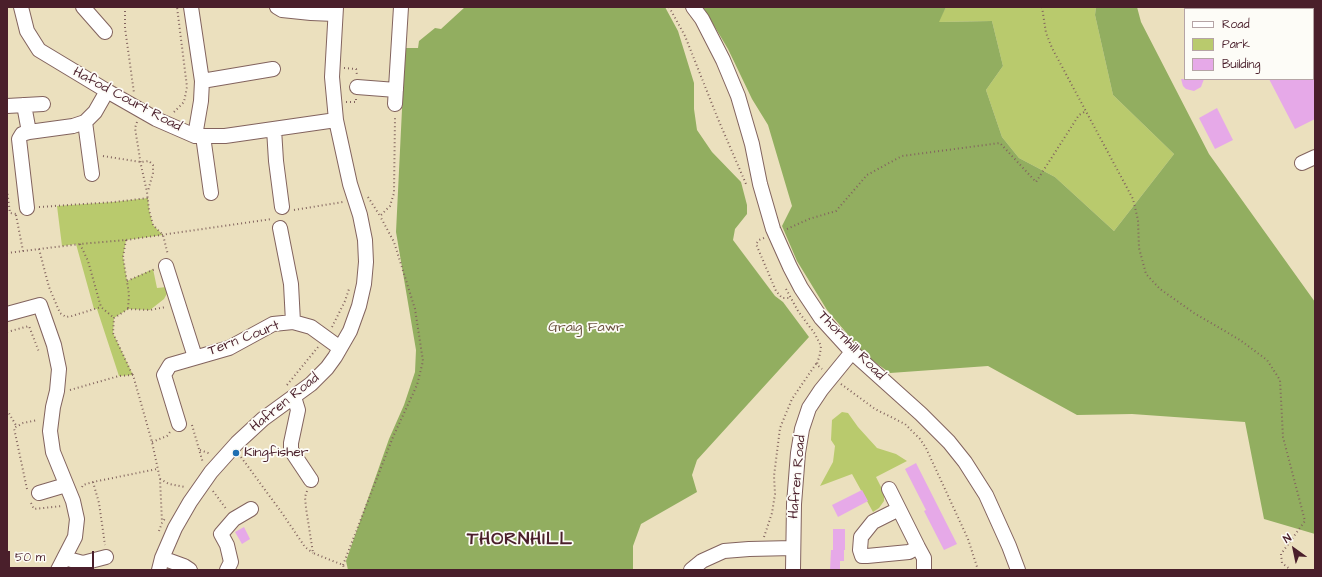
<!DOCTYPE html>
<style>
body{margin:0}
#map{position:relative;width:1322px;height:577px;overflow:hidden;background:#ebe0be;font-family:"Architects Daughter",sans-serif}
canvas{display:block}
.frame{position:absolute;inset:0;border:8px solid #4a1f2b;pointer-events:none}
.legend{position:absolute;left:1184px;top:8px;width:130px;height:72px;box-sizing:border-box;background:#fdfcf7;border:1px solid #b5a4a5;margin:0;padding:5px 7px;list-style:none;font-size:12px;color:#4a1f2b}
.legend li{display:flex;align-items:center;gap:8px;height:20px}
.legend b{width:20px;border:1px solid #b5a4a5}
.north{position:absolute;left:1274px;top:529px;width:40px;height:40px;-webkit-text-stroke:3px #fdfcf7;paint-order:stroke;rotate:327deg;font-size:11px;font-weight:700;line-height:16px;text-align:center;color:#4a1f2b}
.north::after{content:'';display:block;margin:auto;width:14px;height:18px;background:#4a1f2b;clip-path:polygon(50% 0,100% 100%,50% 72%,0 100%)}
.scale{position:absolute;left:8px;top:551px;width:86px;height:18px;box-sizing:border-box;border:2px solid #4a1f2b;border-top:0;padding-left:5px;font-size:12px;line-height:14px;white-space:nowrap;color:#4a1f2b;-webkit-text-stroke:3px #fdfcf7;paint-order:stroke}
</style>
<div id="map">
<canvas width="1322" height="577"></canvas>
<div class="frame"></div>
<ul class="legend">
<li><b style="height:5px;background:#fff"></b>Road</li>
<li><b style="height:11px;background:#b9ca6d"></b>Park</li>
<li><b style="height:11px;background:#e6a9e8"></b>Building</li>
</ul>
<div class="north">N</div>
<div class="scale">50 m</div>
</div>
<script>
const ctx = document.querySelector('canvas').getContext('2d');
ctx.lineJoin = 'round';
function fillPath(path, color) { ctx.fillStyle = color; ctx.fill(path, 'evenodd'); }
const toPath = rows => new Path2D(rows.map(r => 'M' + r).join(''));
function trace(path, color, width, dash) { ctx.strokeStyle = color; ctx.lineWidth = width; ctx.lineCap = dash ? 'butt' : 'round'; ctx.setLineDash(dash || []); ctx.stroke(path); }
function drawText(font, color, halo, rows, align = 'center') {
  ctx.font = font + ' "Architects Daughter",sans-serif'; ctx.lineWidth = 3.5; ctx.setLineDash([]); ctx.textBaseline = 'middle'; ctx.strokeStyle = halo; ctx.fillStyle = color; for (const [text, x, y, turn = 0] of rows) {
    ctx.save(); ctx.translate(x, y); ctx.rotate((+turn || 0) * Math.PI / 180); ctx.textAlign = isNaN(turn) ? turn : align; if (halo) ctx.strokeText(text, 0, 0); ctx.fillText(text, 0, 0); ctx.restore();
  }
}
fillPath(toPath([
 [946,7,1096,7,1095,15,1113,95,1174,154,1114,231,1055,177,1019,158,1002,137,986,90,1003,66,992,21,938,22],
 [148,198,149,210,153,225,163,235,126,240,123,257,127,281,153,269,157,288,167,287,169,290,164,299,150,310,128,309,114,318,113,333,133,375,119,376,97,309,94,309,76,244,62,246,57,206,114,202],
 [842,412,848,413,858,427,877,448,896,454,907,461,876,477,884,493,884,501,879,508,873,512,852,474,820,486,833,462,835,446,831,440,832,420]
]), '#b9ca6d');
fillPath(toPath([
 [465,7,665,7,678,31,694,83,694,109,697,130,712,152,741,182,747,205,747,214,735,229,733,240,775,296,783,302,809,337,697,460,692,475,697,492,641,524,633,546,633,570,348,570,346,561,389,439,404,405,415,372,416,350,396,232,405,48,418,48,419,41,435,28,441,29],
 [703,7,946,7,939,22,992,21,1003,66,986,90,1002,137,1019,158,1055,177,1114,231,1174,154,1113,95,1095,15,1096,7,1137,7,1141,22,1209,154,1315,302,1315,534,1264,519,1245,422,1132,414,1077,415,988,366,890,373,866,356,827,310,797,261,782,226,792,206,768,125,752,99,728,49]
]), '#92ae60');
fillPath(toPath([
 [1181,79,1204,79,1201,87,1194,91,1186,89,1183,86],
 [1269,79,1315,79,1315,119,1295,129],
 [1217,108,1233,140,1215,149,1199,118],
 [916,463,957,544,944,550,924,511,926,510,905,469],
 [862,490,868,501,838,517,832,505],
 [244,527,250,539,242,544,235,532],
 [833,529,845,529,845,550,844,550,844,561,840,561,840,570,830,570,831,550,833,550]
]), '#e6a9e8');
const minor = toPath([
 [21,7,27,31,39,50,107,91,156,119,195,136,225,136,336,120],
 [83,7,105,32],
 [191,7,202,81,201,101,195,136],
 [277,7,282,10,311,13,335,14],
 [693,7,702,19,723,60,738,96,752,144,760,184,773,229,790,267,801,288,821,318,852,352,921,414,949,442,965,462,986,495,1009,546,1018,570],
 [202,81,273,69],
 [357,87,396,90],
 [395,104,401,7],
 [24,105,29,132],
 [7,106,43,104],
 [85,122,92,174],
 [274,129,276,161,282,207],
 [203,136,211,193],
 [1302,163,1315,157],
 [27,208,19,139,22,134,29,132,73,126,85,122,95,112,107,91],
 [280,228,291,284,293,322],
 [166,266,195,357],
 [7,314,40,305,54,345,59,369,57,391,53,407,50,431,53,452,73,501,77,519,75,537,58,570],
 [294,397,298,410,291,443,291,450,311,480],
 [179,424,164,375,170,365,229,348,273,324,293,322,311,327,340,348],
 [889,489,899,509],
 [39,493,66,485],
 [918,547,909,552,867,556,862,556,860,550,861,537,873,522,899,509,918,547,924,558,924,570],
 [64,558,83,563,106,557],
 [162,558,184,566,190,570],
 [159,570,162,558,175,528,190,502,211,472,237,443,263,419,311,384,327,368,335,357,350,331,359,306,364,284,366,262,365,240,360,215,350,184,336,120,332,77,336,7],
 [227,570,231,562,227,545,221,534,234,519,251,509],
 [691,570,702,561,724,551,749,549,793,548],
 [793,570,794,504,798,453,802,429,809,408,821,390,852,352]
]);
trace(minor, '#82635e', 16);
trace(toPath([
 [125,7,125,28,134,93],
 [669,7,685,36,718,119,746,184],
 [1042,7,1046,33,1052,48,1133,199,1138,220,1139,248,1146,274,1160,289,1194,313,1240,340,1267,360,1280,380,1283,437,1305,521,1281,554,1282,563,1291,570],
 [344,68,356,69,357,75],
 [346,102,356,102,356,99],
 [174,112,184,102,187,87,177,7],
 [137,122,135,128,141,165,147,192,149,210,153,225,163,235,168,255],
 [103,156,141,162,149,161,153,165,153,173,148,191],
 [7,190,10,213,16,214],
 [368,197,380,216,390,206,394,193,395,116],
 [39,207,114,202,148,198],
 [294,210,343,202],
 [16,215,23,251],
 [787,229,809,219,836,211,867,175,902,156,1000,143,1036,182,1079,115,1086,111],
 [764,238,759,240,756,244,776,291,782,298,790,298],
 [126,240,123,257,129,294,128,309],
 [80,244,88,261,101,307,114,318],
 [39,249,49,287,60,313,66,317,72,316,101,307],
 [7,253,80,244,126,240,272,219],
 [127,281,155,269],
 [786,289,798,311,815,334,821,346,820,354,817,364],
 [332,327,345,301,349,289],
 [7,332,29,326,39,352],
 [132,374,113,333,114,318,128,309,150,310,166,307],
 [841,384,875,409,905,424,920,439,926,448,968,539,978,570],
 [287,385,318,347],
 [70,390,119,376,133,375,152,442,160,479,162,522],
 [7,410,17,427],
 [192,425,203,463],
 [152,442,167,436,170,432],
 [200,450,211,454],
 [241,457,282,513,305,547,313,553],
 [160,479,169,484,185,487],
 [93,482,99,503,105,545],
 [82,487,83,485,93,482,157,469],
 [27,489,14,428,23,423,38,420],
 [213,491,227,510],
 [307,491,305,497,306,508,313,553,343,565,345,570],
 [31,503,34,509,62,506],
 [159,531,162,523,166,517],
 [764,537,772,513,775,494,774,476,780,428,792,399,809,374,816,364,822,369],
 [343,565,393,437,417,385,423,361,415,309,394,242,380,216]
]), '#82635e', 2, [1, 3]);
trace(minor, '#fff', 14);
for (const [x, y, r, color] of [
 [236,453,4,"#1f6fb2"]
]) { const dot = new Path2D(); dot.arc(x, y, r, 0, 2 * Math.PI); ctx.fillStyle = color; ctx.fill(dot); trace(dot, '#fdfcf7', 1.5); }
drawText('14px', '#4a1f2b', '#fdfcf7', [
 ["Hafod Court Road",127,100,28],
 ["Tern Court",244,339,-21],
 ["Thornhill Road",851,346,46],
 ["Hafren Road",285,403,-39],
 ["Hafren Road",798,477,-85]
]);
drawText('14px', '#6b523f', '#fdfcf7', [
 ["Graig Fawr",586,328]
]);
drawText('14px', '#4a1f2b', '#fdfcf7', [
 ["Kingfisher",244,453]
], 'left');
ctx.letterSpacing = '1px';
drawText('bold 18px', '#4a1f2b', '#fdfcf7', [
 ["THORNHILL",520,540]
]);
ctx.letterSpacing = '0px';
</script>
